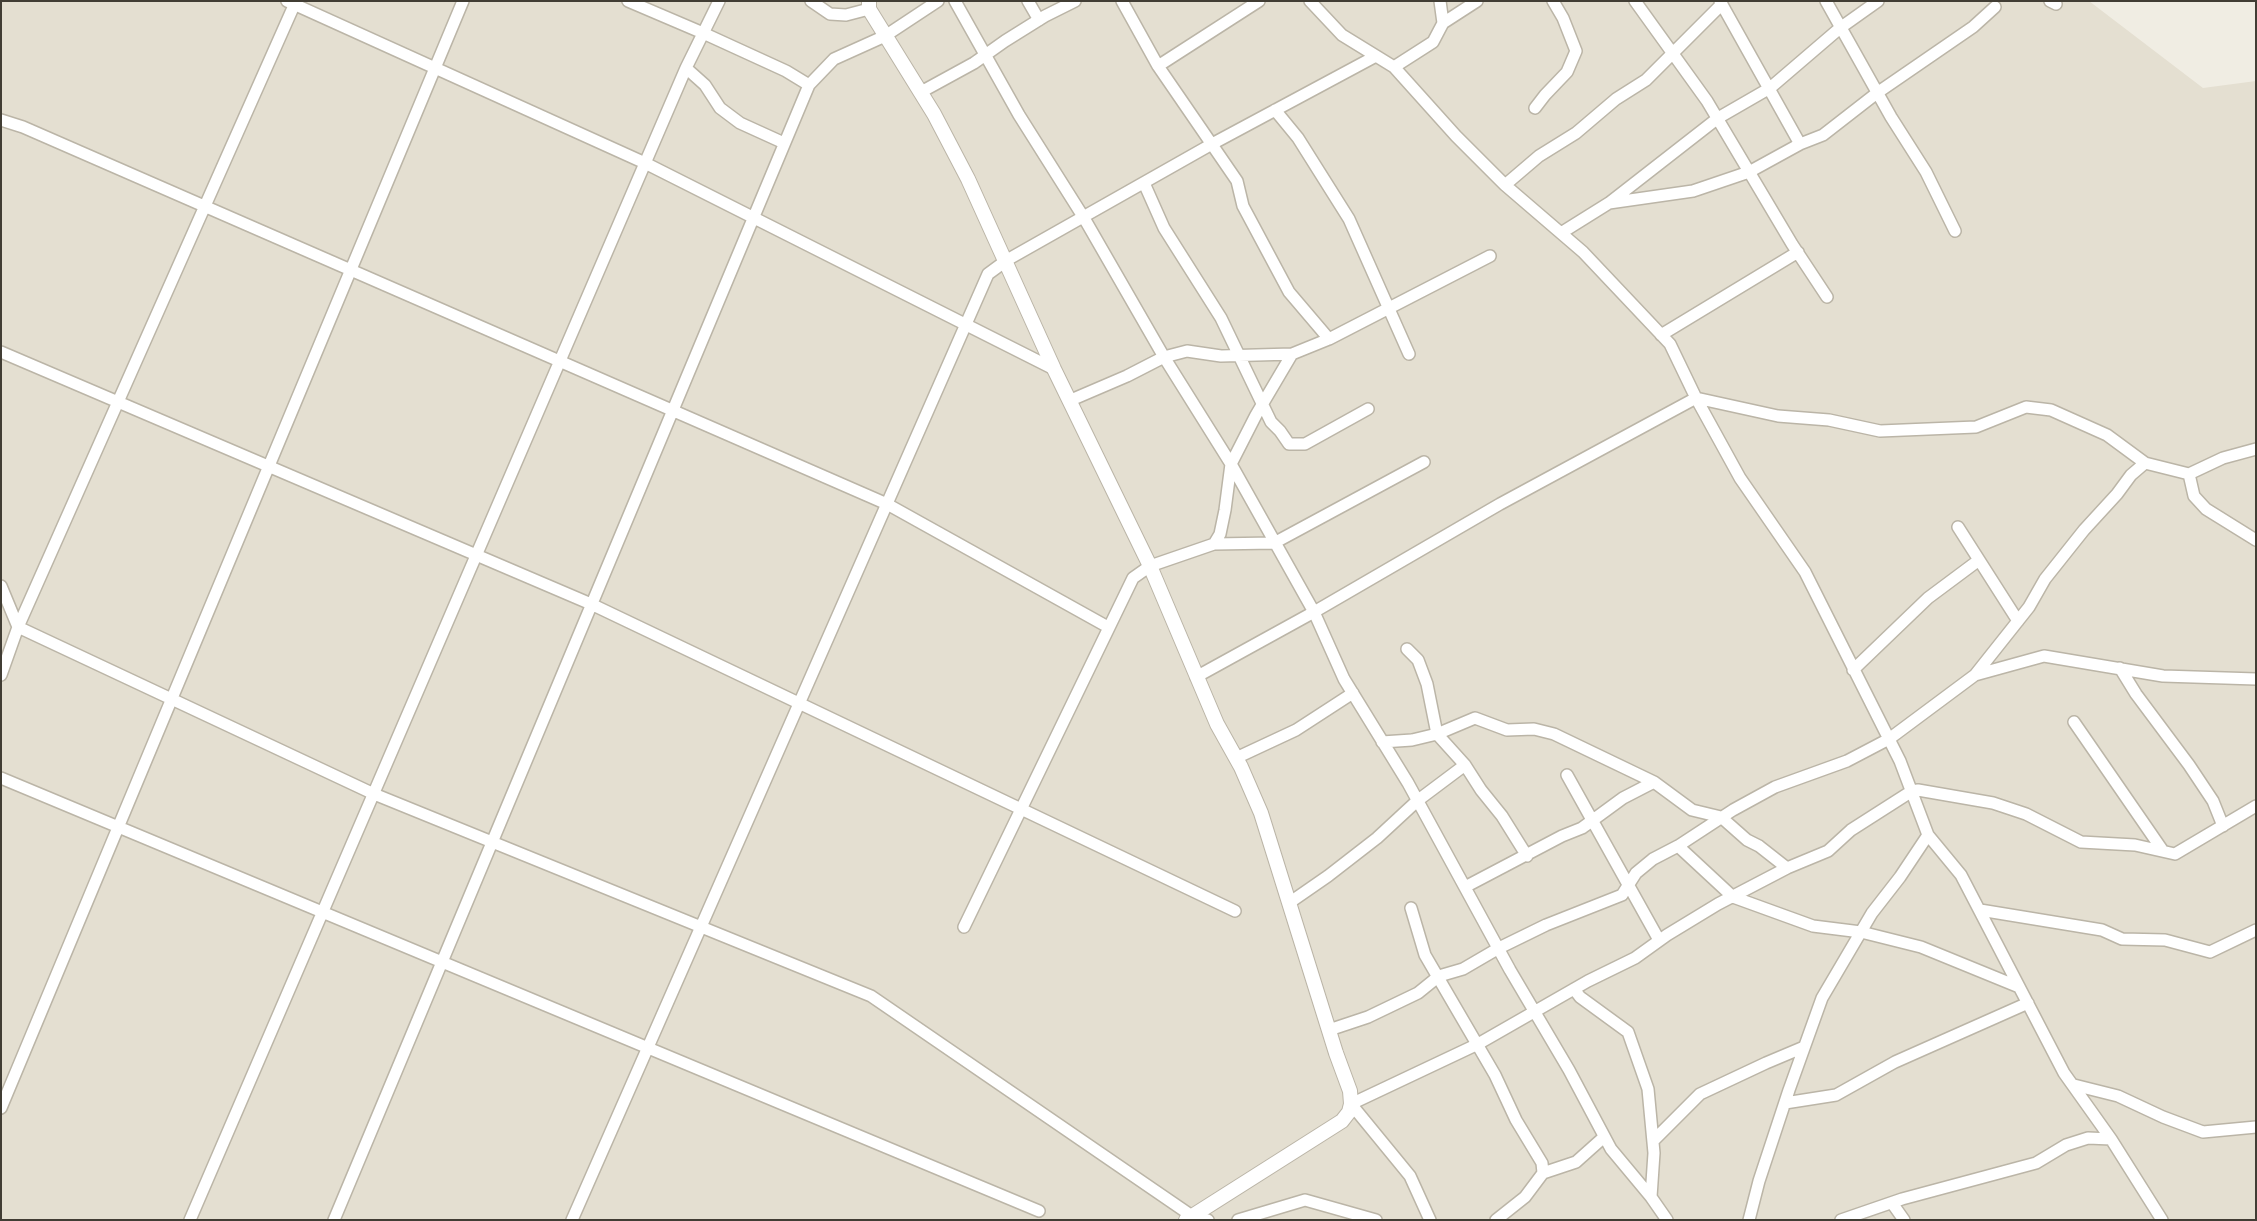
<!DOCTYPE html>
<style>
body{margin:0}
#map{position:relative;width:2257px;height:1221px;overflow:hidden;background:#f0ede3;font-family:"Noto Sans",sans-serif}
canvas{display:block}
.frame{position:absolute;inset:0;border:2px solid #413d34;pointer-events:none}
</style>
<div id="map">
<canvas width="2257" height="1221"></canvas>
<div class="frame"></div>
</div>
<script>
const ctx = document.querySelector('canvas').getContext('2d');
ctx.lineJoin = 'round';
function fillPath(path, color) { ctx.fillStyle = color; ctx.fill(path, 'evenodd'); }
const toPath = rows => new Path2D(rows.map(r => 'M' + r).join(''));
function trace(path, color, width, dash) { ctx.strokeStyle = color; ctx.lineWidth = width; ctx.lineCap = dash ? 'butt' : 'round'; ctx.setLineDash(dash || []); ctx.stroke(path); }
fillPath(toPath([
 [1,1,2089,1,2203,88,2256,81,2256,1220,1,1220]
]), '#e4dfd1');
const minor = toPath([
 [287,1,645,163,1054,369],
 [628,1,703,33,786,71,809,85],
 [811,1,830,14,846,15,869,9],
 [955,1,1019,115,1084,218,1164,357,1231,464,1314,612,1344,679,1408,783,1510,970,1569,1070,1611,1149,1651,1197,1667,1220],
 [1028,1,1039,20],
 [1122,1,1158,66,1237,181,1243,206,1289,292,1329,339],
 [1310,1,1342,35,1394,67,1456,136,1505,185,1583,252,1670,344,1696,398,1740,478,1805,572,1900,761,1928,835,1961,875,2064,1073,2111,1139,2162,1220],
 [1635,1,1707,101,1792,244,1827,297],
 [1720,1,1800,144],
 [1826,1,1891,117,1926,172,1955,231],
 [2050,1,2056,4],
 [1443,23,1477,1],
 [1158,66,1259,1],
 [1394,67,1433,42,1443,23,1440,1],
 [686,68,705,85,720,108,740,123,784,143],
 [921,92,974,63,1005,41,1045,16,1075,1],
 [1535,108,1545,95,1567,72,1576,51,1563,18,1553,1],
 [1275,110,1298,138,1349,219,1409,354],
 [1,120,23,127,887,504,1108,627],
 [1144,183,1164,228,1221,318,1271,422,1280,431,1289,444,1305,444,1368,409],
 [1505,185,1539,156,1576,133,1616,99,1646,80,1722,4],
 [1609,203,1693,191,1749,172,1800,144,1823,135,1877,93,1973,27,1995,7],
 [1561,233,1609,203,1718,118,1770,88,1840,28,1878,1],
 [1661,335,1798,252],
 [1,352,591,604,1235,911],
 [1071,400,1127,376,1164,357,1187,351,1221,356,1292,354,1329,339,1490,256],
 [2189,474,2194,496,2206,509,2256,540],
 [1958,527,2018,621],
 [1214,544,1220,534,1225,510,1231,464,1256,415,1292,354],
 [1,586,18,627,374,794,871,996,1192,1216,1208,1220],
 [1407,649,1418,660,1427,684,1437,734,1465,765,1481,790,1502,816,1527,856],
 [2120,668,2136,694,2189,765,2213,801,2223,826],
 [1853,670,1928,598,1979,560],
 [1,675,18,627,296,1],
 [1975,675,2029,607,2045,579,2084,530,2117,494,2131,475,2145,463],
 [1196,677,1314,612,1500,504,1696,398,1778,416,1829,420,1880,431,1976,427,2026,407,2051,410,2107,435,2145,463,2189,474,2223,458,2256,449],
 [2074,722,2163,851],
 [1382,742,1412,740,1437,734,1475,718,1507,730,1534,729,1554,734,1654,782,1692,810,1721,817,1747,840,1759,846,1787,868],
 [1236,758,1296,730,1353,693],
 [1567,775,1659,940],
 [1,778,1039,1211],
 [1678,846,1733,897,1813,926,1861,932,1921,947,2019,987],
 [1465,887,1562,836,1582,828,1623,798,1654,782],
 [1289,903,1328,876,1377,838,1417,801,1465,765],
 [1411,908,1425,955,1495,1075,1516,1120,1542,1163,1543,1173],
 [1980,910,2102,930,2122,939,2165,940,2210,952,2256,930],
 [964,927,1133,578,1150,566,1214,544,1274,543,1424,462],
 [1574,989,1580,997,1628,1032,1648,1089,1654,1153,1651,1197],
 [1329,1030,1368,1017,1418,993,1439,976,1463,969,1499,948,1546,925,1622,895,1636,873,1653,859,1678,846,1733,810,1775,787,1847,761,1889,739,1975,675,2044,656,2163,676,2256,679],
 [2074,1085,2118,1096,2163,1117,2203,1132,2256,1127],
 [1785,1103,1836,1095,1895,1062,2028,1003],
 [1,1108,463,1],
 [1653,1141,1700,1094,1766,1063,1804,1047],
 [1892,1203,1904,1220],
 [190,1220,686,68,719,1],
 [334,1220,809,85,834,59,885,36,938,1],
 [572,1220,988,274,1007,260,1212,144,1376,56],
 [1238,1220,1305,1200,1376,1220],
 [1430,1220,1410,1176,1351,1104,1478,1044,1588,981,1635,958,1667,935,1718,904,1787,868,1828,851,1851,830,1912,791,1918,790,1993,803,2026,814,2081,842,2135,845,2175,854,2256,806],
 [1496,1220,1525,1197,1543,1173,1576,1162,1604,1137],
 [1749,1220,1759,1181,1789,1090,1822,998,1872,913,1900,877,1928,835],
 [1841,1220,1902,1199,2036,1163,2066,1145,2088,1138,2111,1139]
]);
const tertiary = toPath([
 [869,1,869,9,934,114,968,179,1054,369,1150,566,1217,724,1241,767,1261,813,1336,1053,1350,1091,1351,1104,1349,1112,1342,1121,1186,1220]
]);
trace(minor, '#bbb5a7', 14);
trace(tertiary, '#bbb5a7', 16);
trace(minor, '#fff', 11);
trace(tertiary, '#fff', 14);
</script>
